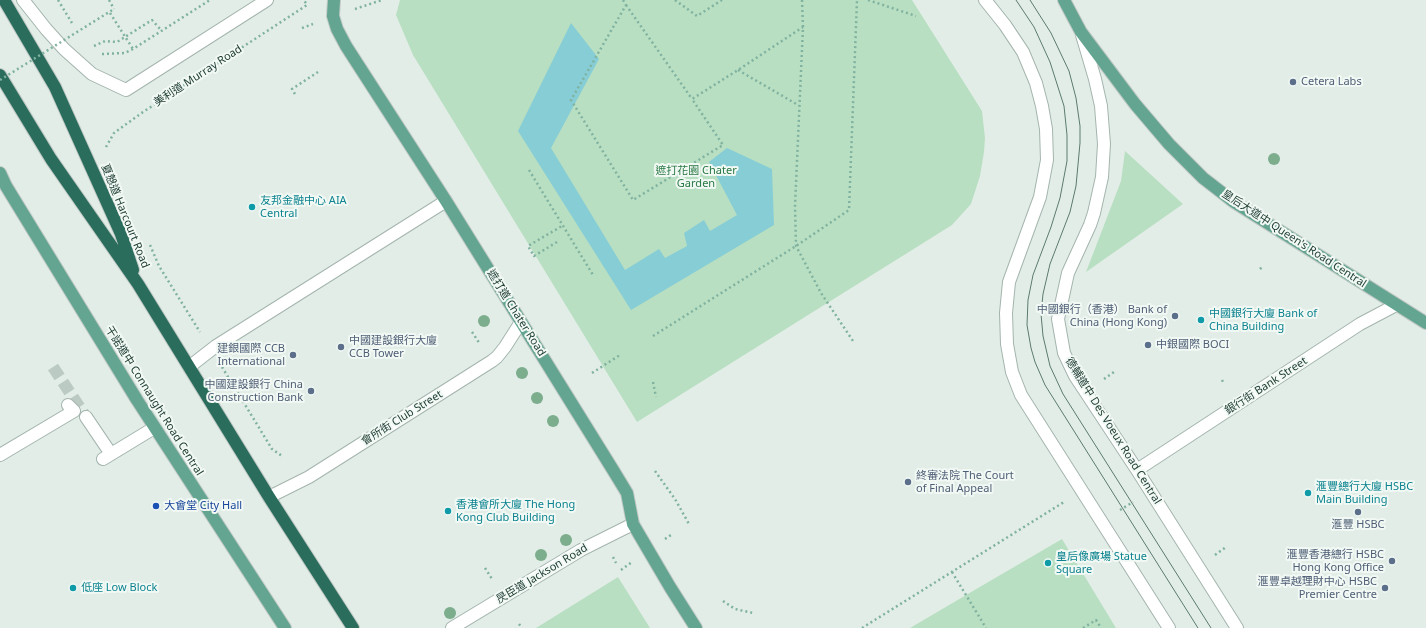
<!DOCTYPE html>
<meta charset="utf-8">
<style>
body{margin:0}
canvas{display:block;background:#e2ede7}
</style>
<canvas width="1426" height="628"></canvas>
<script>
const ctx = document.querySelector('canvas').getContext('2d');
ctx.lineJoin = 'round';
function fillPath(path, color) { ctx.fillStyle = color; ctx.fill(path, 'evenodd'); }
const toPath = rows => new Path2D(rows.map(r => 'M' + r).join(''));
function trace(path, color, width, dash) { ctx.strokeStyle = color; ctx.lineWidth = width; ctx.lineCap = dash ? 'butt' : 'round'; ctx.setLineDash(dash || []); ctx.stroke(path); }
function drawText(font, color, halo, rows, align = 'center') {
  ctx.font = font + ' "Noto Sans","Noto Sans TC",sans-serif'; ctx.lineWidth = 4; ctx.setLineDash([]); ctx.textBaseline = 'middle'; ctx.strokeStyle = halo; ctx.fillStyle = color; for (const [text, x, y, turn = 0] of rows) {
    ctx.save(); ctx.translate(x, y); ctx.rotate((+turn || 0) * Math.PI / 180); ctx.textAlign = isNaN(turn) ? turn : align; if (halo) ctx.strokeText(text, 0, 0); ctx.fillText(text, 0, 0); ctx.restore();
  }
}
fillPath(toPath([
 [400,0,912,0,982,111,985,138,984,152,980,176,971,204,952,225,637,422,413,55,396,15],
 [1125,151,1183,204,1086,272,1121,181],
 [1062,539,1116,628,910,628,978,588],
 [618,577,650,628,536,628]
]), '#b9dfc2');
fillPath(toPath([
 [571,23,599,59,551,148,625,270,659,249,665,258,687,246,684,233,704,220,710,231,737,215,709,162,727,148,772,169,774,225,631,310,518,131]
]), '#86cdd5');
trace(toPath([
 [53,367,86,417]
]), '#bbcac3', 12, [12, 6]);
const minor = toPath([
 [23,0,46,29,64,49,92,74,126,90,267,0],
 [985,0,1005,25,1023,52,1036,83,1042,106,1046,129,1047,160,1040,197,1009,282,1006,313,1007,344,1012,372,1021,395,1169,628],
 [1082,35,1095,79,1101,106,1104,144,1102,177,1094,213,1090,225,1068,273,1058,319,1064,353,1075,376,1137,470,1237,628],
 [189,367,216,346,446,201],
 [86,417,111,454],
 [0,455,74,411,68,405],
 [103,459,154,428],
 [1137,470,1360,324,1396,305],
 [269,497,309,477,492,361,497,357,505,347,521,322],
 [452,628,581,550,633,524]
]);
const major = toPath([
 [334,0,333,16,337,29,346,46,446,201,613,470,627,493,633,524,670,587,696,628],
 [1064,0,1081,32,1135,104,1169,144,1203,178,1234,202,1426,323],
 [0,173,6,186,137,400,285,628]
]);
const highway = toPath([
 [4,0,55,87,121,234,133,270],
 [0,75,51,159,138,284,269,497,353,628]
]);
trace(minor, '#a4b5ae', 14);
trace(major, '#c1c9c6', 14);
trace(highway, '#c1c9c6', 14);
trace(toPath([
 [58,0,72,23],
 [109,0,114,9],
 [623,0,626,5,571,100,633,200,723,145,692,99,738,70,803,27],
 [675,0,697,16,722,0],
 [802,0,803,27,795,206,796,246,821,293,853,341],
 [868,0,916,16],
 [626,5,692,99],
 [355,9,382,0],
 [302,28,313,24],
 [94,46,105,41,117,42,152,20,162,31],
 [102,54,125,53,133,49,210,0],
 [738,70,798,105],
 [295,94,292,89,318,72],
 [106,147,114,133,143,112,307,5,304,0],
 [529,170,593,275],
 [150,245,159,266,200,332],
 [1260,269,1263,266],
 [472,332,480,344],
 [653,336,796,246,849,210,857,0],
 [222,367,272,449,282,456],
 [592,373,620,355],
 [1104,379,1114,372],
 [1222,380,1224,384],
 [653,382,656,397],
 [655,471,675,499,689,524],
 [1120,510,1133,502],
 [665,539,671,535],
 [1215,555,1226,547],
 [613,557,616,563],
 [485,568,492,579],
 [621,570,632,562],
 [952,572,986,628],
 [723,601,735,609,753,613],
 [519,624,522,628],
 [862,628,1064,502],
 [1083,628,1096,620,1101,628]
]), '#80b2a0', 2.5, [2, 3]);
trace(minor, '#fff', 12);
trace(major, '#64a591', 12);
trace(highway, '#2b6d5c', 12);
trace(toPath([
 [1016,0,1034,27,1050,62,1064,106,1067,135,1067,161,1060,198,1051,227,1033,275,1028,300,1027,325,1031,348,1035,362,1045,385,1198,628],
 [1030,0,1051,33,1069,71,1076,98,1080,126,1080,143,1076,186,1070,212,1050,264,1043,294,1041,314,1043,336,1050,366,1063,394,1211,628]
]), '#5b7a70', 1);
trace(toPath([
 [110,13,133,49],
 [0,80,114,9],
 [557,242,534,256,528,246,562,226]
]), '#80b2a0', 2.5, [2, 3]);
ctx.fillStyle = '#7cad8d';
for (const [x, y] of [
 [1274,159],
 [484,321],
 [522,373],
 [537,398],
 [553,421],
 [566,540],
 [541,555],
 [450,613]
]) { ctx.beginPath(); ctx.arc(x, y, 6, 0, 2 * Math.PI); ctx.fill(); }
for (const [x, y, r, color] of [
 [1293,82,4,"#5c6f8a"],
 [252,207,4,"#0f9aa8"],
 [1175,316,4,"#5c6f8a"],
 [1201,320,4,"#0f9aa8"],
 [1148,345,4,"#5c6f8a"],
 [341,347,4,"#5c6f8a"],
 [293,355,4,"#5c6f8a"],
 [311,391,4,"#5c6f8a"],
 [908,482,4,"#5c6f8a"],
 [1308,493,4,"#0f9aa8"],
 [156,506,4,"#1a4fb4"],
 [448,511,4,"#0f9aa8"],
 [1358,512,4,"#5c6f8a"],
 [1392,561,4,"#5c6f8a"],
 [1048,563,4,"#0f9aa8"],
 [73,588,4,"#0f9aa8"],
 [1385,588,4,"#5c6f8a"]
]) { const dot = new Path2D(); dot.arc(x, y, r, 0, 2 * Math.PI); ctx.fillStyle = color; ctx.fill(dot); trace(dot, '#f2f9f5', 1.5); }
drawText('11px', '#213f35', '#f2f9f5', [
 ["美利道 Murray Road",198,76,-33],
 ["夏慤道 Harcourt Road",125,216,68],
 ["皇后大道中 Queen's Road Central",1294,239,33],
 ["遮打道 Chater Road",516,313,58],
 ["銀行街 Bank Street",1266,386,-33],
 ["干諾道中 Connaught Road Central",154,401,58],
 ["會所街 Club Street",402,418,-32],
 ["德輔道中 Des Voeux Road Central",1113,431,58],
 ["昃臣道 Jackson Road",542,574,-31]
]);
drawText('11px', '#4e5e75', '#f2f9f5', [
 ["Cetera Labs",1301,82,"left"],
 ["中國銀行（香港） Bank of",1167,310],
 ["China (Hong Kong)",1167,323],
 ["中國建設銀行大廈",349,341,"left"],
 ["CCB Tower",349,354,"left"],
 ["中銀國際 BOCI",1156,345,"left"],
 ["建銀國際 CCB",285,349],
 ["International",285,362],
 ["中國建設銀行 China",303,385],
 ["Construction Bank",303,398],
 ["終審法院 The Court",916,476,"left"],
 ["of Final Appeal",916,489,"left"],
 ["滙豐 HSBC",1358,525,"center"],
 ["滙豐香港總行 HSBC",1384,555],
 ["Hong Kong Office",1384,568],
 ["滙豐卓越理財中心 HSBC",1377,582],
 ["Premier Centre",1377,595]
], 'right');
drawText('11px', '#287843', '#f2f9f5', [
 ["遮打花園 Chater",696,171],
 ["Garden",696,184]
]);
drawText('11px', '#0d838f', '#f2f9f5', [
 ["友邦金融中心 AIA",260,201],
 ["Central",260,214],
 ["中國銀行大廈 Bank of",1209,314],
 ["China Building",1209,327],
 ["滙豐總行大廈 HSBC",1316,487],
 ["Main Building",1316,500],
 ["香港會所大廈 The Hong",456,505],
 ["Kong Club Building",456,518],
 ["皇后像廣場 Statue",1056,557],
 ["Square",1056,570],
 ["低座 Low Block",81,588]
], 'left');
drawText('11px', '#164399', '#f2f9f5', [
 ["大會堂 City Hall",164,506]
], 'left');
</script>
